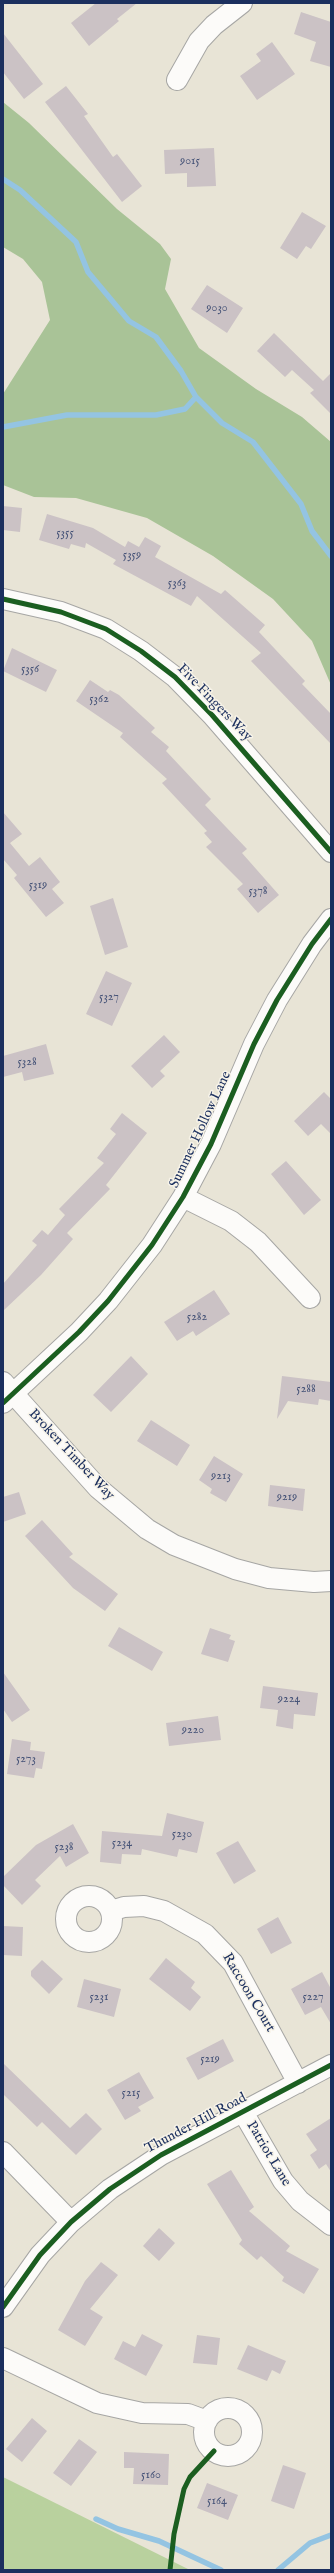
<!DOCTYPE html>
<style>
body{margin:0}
#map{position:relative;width:334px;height:2573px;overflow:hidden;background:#e8e4d6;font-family:"IM FELL English",serif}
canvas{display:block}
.frame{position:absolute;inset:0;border:4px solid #1b2f5e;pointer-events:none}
</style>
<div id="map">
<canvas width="334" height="2573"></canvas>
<div class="frame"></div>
</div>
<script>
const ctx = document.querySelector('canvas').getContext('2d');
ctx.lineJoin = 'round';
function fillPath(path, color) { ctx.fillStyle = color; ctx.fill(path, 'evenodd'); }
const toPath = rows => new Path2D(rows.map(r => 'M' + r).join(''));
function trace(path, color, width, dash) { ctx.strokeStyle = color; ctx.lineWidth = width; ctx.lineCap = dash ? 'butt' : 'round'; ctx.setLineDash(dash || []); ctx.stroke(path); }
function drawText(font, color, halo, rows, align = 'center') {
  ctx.font = font + ' "IM FELL English",serif'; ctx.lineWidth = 3; ctx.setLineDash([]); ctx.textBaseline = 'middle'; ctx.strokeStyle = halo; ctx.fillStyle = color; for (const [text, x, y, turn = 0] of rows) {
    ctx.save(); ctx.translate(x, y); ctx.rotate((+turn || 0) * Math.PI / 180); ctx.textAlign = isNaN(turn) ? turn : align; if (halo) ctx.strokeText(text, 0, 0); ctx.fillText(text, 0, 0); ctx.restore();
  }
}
fillPath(toPath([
 [3,2477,190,2570,3,2570]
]), '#b9d19e');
fillPath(toPath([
 [3,102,29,123,117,209,160,244,171,259,165,289,199,348,256,389,302,417,331,442,331,685,312,641,273,599,213,556,147,518,76,498,34,497,3,485,3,394,50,320,42,282,23,259,3,247]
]), '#a9c397');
trace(toPath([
 [3,179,20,190,76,242,88,272,129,321,156,337,181,371,196,397,222,423,253,442,301,504,312,531,331,556],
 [3,427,67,415,156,415,185,409,196,397],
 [96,2519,118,2529,159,2541,221,2570],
 [278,2570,310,2543,331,2535]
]), '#94c4e2', 5.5);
fillPath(toPath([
 [96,3,137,3,117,19,119,21,89,46,71,23],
 [301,12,331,22,331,67,310,61,316,42,294,34],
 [3,33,43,84,24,99,3,72],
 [272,42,295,74,257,100,240,76,261,61,256,54],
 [66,86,88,114,84,116,113,157,117,154,142,186,122,202,45,102],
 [214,148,216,186,187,187,187,173,165,174,164,150],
 [302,212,326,226,311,249,306,246,297,259,280,248],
 [207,285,243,308,227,333,191,309],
 [274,333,323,381,331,373,331,414,310,393,314,390,292,370,285,377,257,351],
 [3,506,22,508,20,532,3,530],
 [47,514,93,528,125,547,128,541,139,547,145,537,161,546,155,557,221,594,225,590,265,625,259,632,305,681,302,684,331,714,331,744,251,661,261,653,197,596,191,606,113,564,116,560,86,543,85,548,71,544,69,549,39,540],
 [12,648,57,670,46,692,3,671],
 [90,680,108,692,110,690,119,695,155,728,151,732,169,747,166,751,211,799,205,805,247,849,242,853,279,895,258,913,237,889,243,884,206,847,212,842,204,833,207,831,162,783,167,779,120,737,123,733,76,701],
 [3,812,22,834,10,843,29,866,40,857,60,882,52,889,64,903,46,917,14,878,17,875,3,859],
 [113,898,128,947,105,955,90,906],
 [106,971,132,983,112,1026,86,1014],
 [164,1035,180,1052,160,1071,165,1076,152,1088,131,1066],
 [46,1044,54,1074,24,1081,22,1072,3,1077,3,1056],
 [324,1092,331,1099,331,1134,321,1124,308,1136,294,1121],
 [122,1113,147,1133,106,1185,110,1189,67,1233,73,1239,41,1275,3,1311,3,1284,37,1245,32,1241,42,1230,48,1235,65,1215,59,1209,104,1163,97,1158,116,1134,110,1129],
 [286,1161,321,1200,304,1215,271,1174],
 [214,1290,230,1314,196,1336,193,1331,177,1341,164,1322],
 [131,1356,148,1374,111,1412,93,1395],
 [282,1376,331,1382,331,1401,319,1399,318,1405,288,1401,277,1419],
 [151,1420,190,1445,177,1466,137,1441],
 [214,1456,243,1474,226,1502,210,1493,212,1489,199,1480],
 [270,1485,305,1489,303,1511,268,1506],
 [19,1492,26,1514,3,1522,3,1497],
 [42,1520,73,1554,69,1557,118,1594,105,1611,73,1588,25,1536],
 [119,1627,163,1652,152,1671,108,1646],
 [210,1628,231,1635,229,1639,235,1641,228,1662,201,1654],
 [3,1672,30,1710,12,1722,3,1709],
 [263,1686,318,1693,315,1716,294,1714,293,1729,276,1726,278,1710,260,1708],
 [218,1716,221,1740,169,1746,166,1723],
 [12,1739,31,1742,30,1750,45,1752,42,1769,36,1768,34,1778,7,1774],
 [167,1813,204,1822,197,1853,179,1849,177,1857,142,1849,141,1855,122,1854,121,1864,100,1862,102,1831,162,1836],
 [73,1824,89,1853,66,1867,60,1856,35,1880,41,1886,22,1905,3,1885,3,1877,36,1845],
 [238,1841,256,1871,234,1884,216,1853],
 [278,1917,292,1943,271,1954,257,1929],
 [3,1926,23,1927,22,1956,3,1955],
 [166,1958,195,1982,191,1988,201,1997,190,2011,149,1979],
 [42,1960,63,1979,49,1994,31,1976,31,1971],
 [322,1972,331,1989,331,2024,321,2007,305,2015,291,1989],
 [84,1979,121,1989,114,2017,77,2007],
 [223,2039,234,2061,198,2080,186,2058],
 [3,2063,70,2128,86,2113,102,2129,76,2155,42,2122,37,2127,3,2094],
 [139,2072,154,2098,138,2107,141,2111,125,2120,107,2090],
 [331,2118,331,2172,326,2164,319,2169,310,2155,317,2150,306,2134],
 [231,2170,254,2207,249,2211,290,2246,286,2251,319,2269,304,2294,282,2281,284,2277,261,2256,257,2260,239,2244,242,2240,207,2184],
 [159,2228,175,2243,159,2261,143,2246],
 [101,2262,118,2275,90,2309,103,2317,85,2346,58,2330,85,2281],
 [142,2334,163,2345,146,2376,114,2359,123,2341,135,2347],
 [197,2335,220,2338,217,2365,193,2363],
 [248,2345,286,2361,280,2374,272,2370,267,2381,237,2369],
 [32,2418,47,2431,22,2462,6,2449],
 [79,2439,97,2452,71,2486,53,2473],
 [124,2452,169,2454,168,2485,133,2484,134,2468,124,2468],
 [283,2465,306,2473,294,2509,271,2501],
 [207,2483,238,2495,228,2520,197,2508]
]), '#cbc2c5');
const minor = toPath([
 [177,80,199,41,214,25,242,3],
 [3,599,61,612,106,629,141,651,175,677,212,715,331,852],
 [183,1197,231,1221,258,1242,310,1298],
 [3,1382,98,1488,147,1529,174,1545,235,1569,269,1578,314,1582,331,1581],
 [3,1403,79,1332,108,1301,152,1245,183,1197,211,1144,254,1044,277,1000,312,944,331,919],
 '66 1919a23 23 0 1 1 46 0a23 23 0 1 1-46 0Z',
 [111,1911,124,1907,144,1906,164,1911,205,1934,233,1963,298,2083],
 [243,2112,283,2181,300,2201,331,2225],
 [3,2152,71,2222],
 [3,2307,40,2255,71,2222,110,2189,161,2155,331,2065],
 [3,2358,97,2403,142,2413,188,2414,207,2421],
 '204 2432a24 24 0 1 1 48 0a24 24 0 1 1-48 0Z'
]);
trace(minor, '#a6a6a4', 22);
trace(toPath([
 [170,2570,174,2534,184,2489,190,2477,214,2451]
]), '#cbcbcc', 2.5, [1, 3]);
trace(minor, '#fcfbf9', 20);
trace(toPath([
 [3,599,61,612,106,629,141,651,175,677,212,715,331,852],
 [3,1403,79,1332,108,1301,152,1245,183,1197,211,1144,254,1044,277,1000,312,944,331,919],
 [3,2307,40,2255,71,2222,110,2189,161,2155,331,2065],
 [170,2570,174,2534,184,2489,190,2477,214,2451]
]), '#1b5e20', 5);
drawText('12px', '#475478', null, [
 ["9015",190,162],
 ["9030",217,309],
 ["5355",65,534],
 ["5359",132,556],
 ["5363",177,584],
 ["5356",30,670],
 ["5362",99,700],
 ["5319",38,886],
 ["5378",258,892],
 ["5327",109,998],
 ["5328",27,1063],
 ["5282",197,1318],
 ["5288",306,1390],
 ["9213",221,1477],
 ["9219",287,1498],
 ["9224",289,1700],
 ["9220",193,1731],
 ["5273",26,1760],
 ["5230",182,1835],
 ["5234",122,1844],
 ["5238",64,1848],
 ["5231",99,1998],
 ["5227",313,1998],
 ["5219",210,2060],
 ["5215",131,2094],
 ["5160",151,2476],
 ["5164",217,2502]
]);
drawText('14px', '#1b2f5e', '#f7f3e8', [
 ["Five Fingers Way",214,703,46],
 ["Summer Hollow Lane",201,1130,-65],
 ["Broken Timber Way",71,1455,47],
 ["Raccoon Court",248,1993,59],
 ["Thunder Hill Road",196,2124,-28],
 ["Patriot Lane",268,2154,59]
]);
</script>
